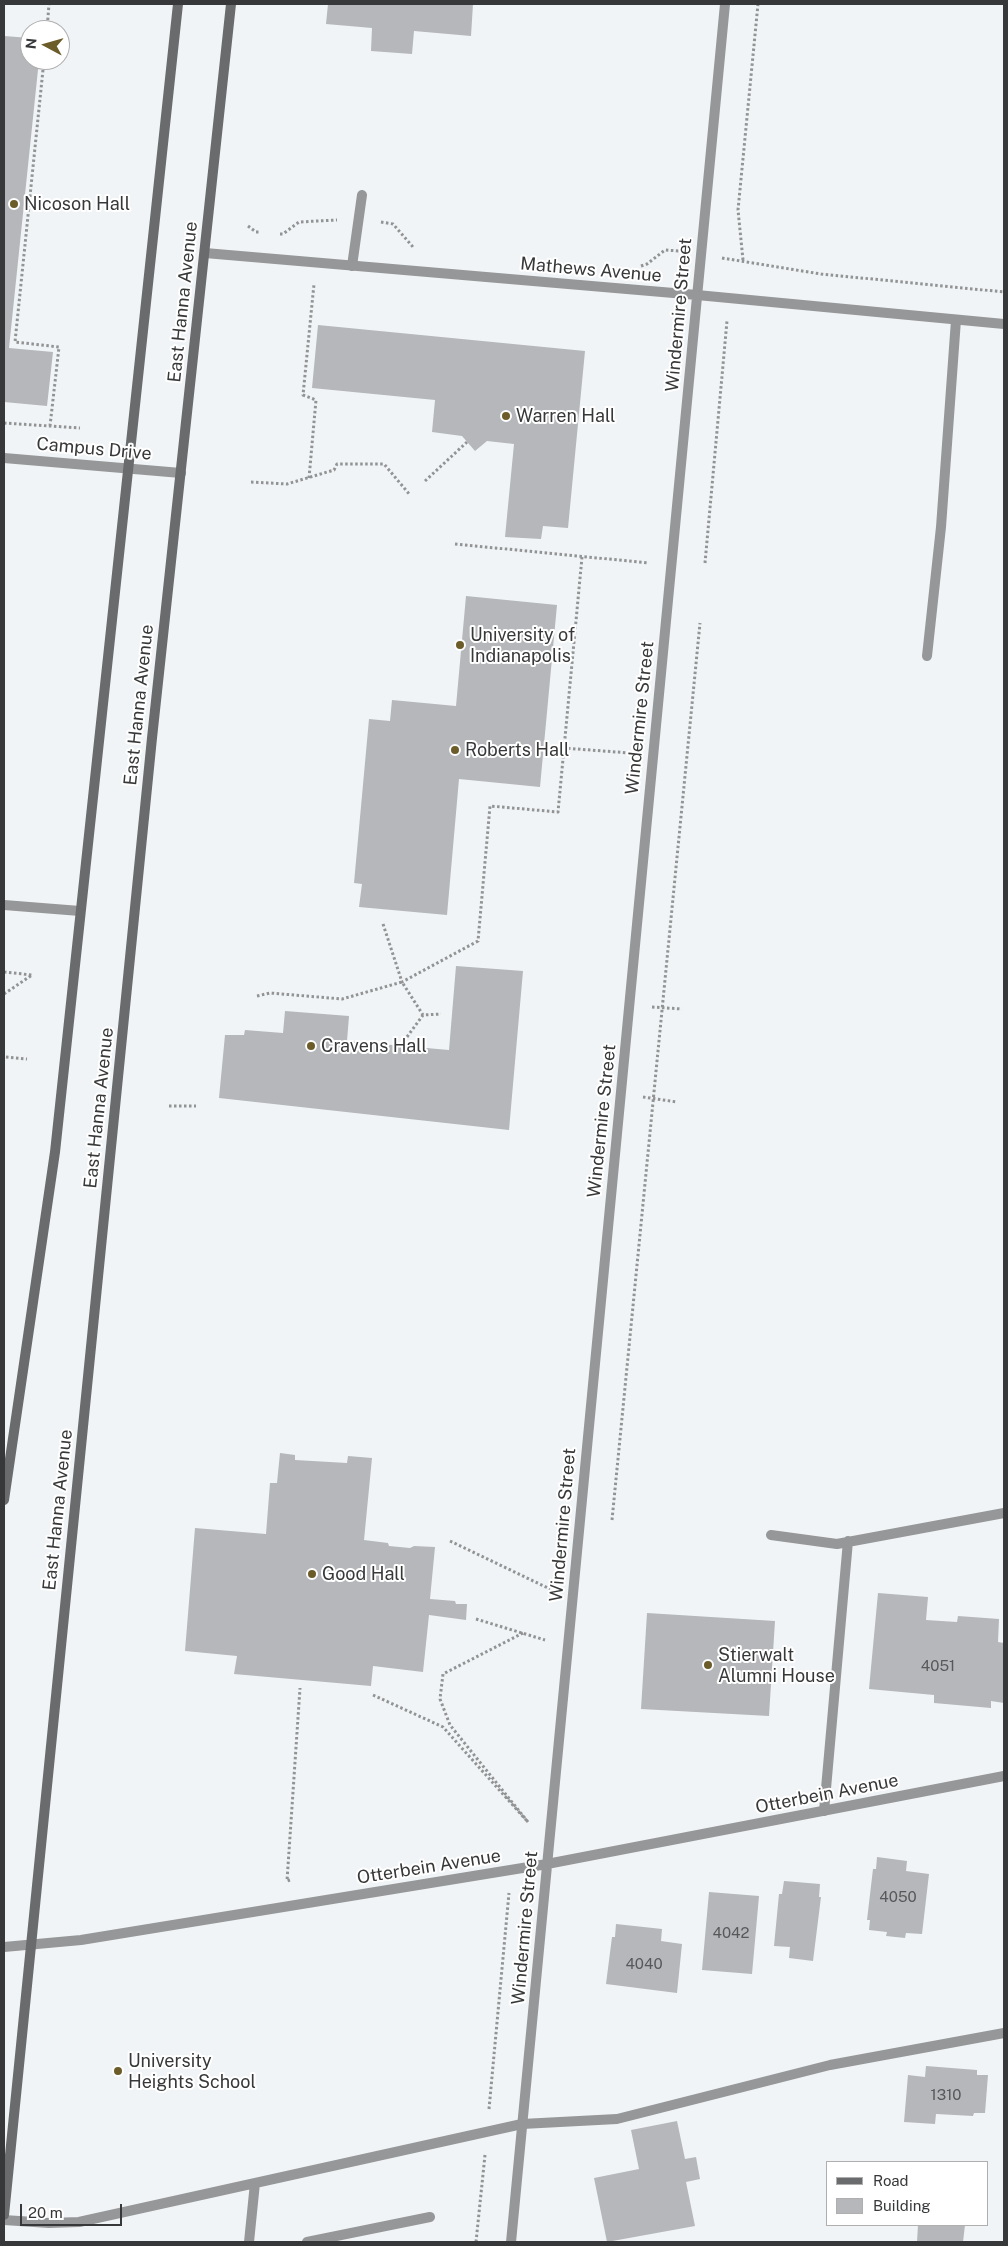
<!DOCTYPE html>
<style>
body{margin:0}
#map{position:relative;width:1008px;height:2246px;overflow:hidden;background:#f1f4f6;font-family:"Public Sans",sans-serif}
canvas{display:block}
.frame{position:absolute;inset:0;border:5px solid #373839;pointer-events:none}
.legend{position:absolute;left:826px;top:2161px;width:162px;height:65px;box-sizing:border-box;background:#fff;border:1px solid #afafb0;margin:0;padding:6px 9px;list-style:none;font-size:15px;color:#373839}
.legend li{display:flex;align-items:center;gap:10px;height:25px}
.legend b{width:25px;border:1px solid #afafb0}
.north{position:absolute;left:20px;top:20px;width:50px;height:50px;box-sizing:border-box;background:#fff;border:1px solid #afafb0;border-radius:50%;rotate:276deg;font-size:14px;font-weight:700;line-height:20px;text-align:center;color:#373839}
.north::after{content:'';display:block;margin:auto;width:18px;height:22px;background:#6c5c29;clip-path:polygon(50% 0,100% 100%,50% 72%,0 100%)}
.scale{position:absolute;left:20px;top:2204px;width:102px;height:22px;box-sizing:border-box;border:2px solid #373839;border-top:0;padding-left:6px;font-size:15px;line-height:18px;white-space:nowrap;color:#373839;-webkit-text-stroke:4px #fff;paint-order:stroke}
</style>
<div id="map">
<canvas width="1008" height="2246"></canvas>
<div class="frame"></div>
<ul class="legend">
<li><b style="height:6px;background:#696b6c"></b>Road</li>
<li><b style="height:14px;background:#b5b7ba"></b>Building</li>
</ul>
<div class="north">N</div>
<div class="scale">20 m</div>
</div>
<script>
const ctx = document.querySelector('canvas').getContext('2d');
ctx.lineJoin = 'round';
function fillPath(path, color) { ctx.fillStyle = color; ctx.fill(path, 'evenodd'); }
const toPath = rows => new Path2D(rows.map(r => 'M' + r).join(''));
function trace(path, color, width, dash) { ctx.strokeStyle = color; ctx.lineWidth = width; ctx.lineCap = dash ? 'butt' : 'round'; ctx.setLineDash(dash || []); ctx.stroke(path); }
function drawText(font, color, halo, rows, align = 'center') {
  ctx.font = font + ' "Public Sans",sans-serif'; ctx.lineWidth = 4; ctx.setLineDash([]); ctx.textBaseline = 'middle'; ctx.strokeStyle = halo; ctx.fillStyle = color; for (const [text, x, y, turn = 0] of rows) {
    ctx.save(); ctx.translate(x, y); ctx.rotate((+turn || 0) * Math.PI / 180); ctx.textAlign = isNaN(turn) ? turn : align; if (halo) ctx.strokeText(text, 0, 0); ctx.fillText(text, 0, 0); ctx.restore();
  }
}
fillPath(toPath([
 [328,4,473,4,471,36,414,31,412,54,371,51,372,28,326,24],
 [4,36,30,38,30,60,39,60,9,348,53,352,47,406,4,402],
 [318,325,585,351,568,528,543,526,541,539,505,537,514,444,487,441,475,451,462,436,432,432,435,400,312,388],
 [466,596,557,605,540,787,459,779,447,915,359,907,362,884,354,883,369,719,390,721,392,700,456,706],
 [456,966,523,971,509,1130,219,1098,225,1035,244,1035,245,1030,283,1033,285,1011,349,1016,347,1041,449,1050],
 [280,1453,295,1455,295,1460,347,1463,348,1456,372,1458,364,1540,388,1543,389,1546,410,1548,414,1546,435,1547,430,1599,455,1601,456,1604,467,1604,466,1620,429,1615,423,1672,373,1666,371,1686,234,1674,237,1656,185,1651,195,1528,266,1534,270,1483,277,1483],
 [878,1593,928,1597,926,1620,957,1622,958,1616,999,1619,998,1642,1004,1643,1004,1703,991,1701,991,1708,934,1703,934,1695,869,1689],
 [647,1613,775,1621,769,1716,641,1709],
 [877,1857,907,1861,906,1871,929,1874,922,1934,906,1933,905,1938,886,1936,887,1932,869,1930,870,1920,867,1920,873,1869,876,1869],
 [784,1881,820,1884,819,1897,821,1897,813,1961,789,1958,790,1947,774,1946,779,1894,782,1894],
 [709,1892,759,1896,752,1974,702,1970],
 [616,1924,662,1929,661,1941,682,1944,677,1993,606,1984,612,1937,615,1937],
 [926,2066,977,2070,977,2075,988,2075,985,2113,974,2113,973,2116,936,2114,935,2124,904,2122,908,2075,925,2077],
 [677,2121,685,2159,696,2157,700,2179,686,2182,695,2226,607,2242,594,2178,639,2169,631,2130],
 [918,2225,965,2225,963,2242,917,2242]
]), '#b5b7ba');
trace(toPath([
 [47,30,49,4],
 [44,60,15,342,59,347,50,426],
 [381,222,393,224,413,247],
 [248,226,256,232,261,232],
 [280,234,283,234,299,222,337,220],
 [722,258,821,274,1004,292],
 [743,260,738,210,758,4],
 [641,266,647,264,665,250,679,251],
 [4,423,80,428],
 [309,478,316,400,303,395,314,284],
 [425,481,467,442],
 [251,482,287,484,334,470,337,464,384,464,410,495],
 [455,544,649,563],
 [705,563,727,321],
 [563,748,630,753],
 [383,924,402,982,478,941,490,806,558,812,582,557],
 [4,972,32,975],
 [4,994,32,975],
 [257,996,270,993,342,999,402,982,423,1015,441,1014],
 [652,1007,682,1009],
 [407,1037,423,1015],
 [6,1057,27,1059],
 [643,1097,677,1102],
 [169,1106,196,1106],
 [612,1520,700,623],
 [450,1541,550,1589],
 [476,1619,545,1640],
 [523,1633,443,1674,440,1699,450,1725,528,1822],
 [373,1695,443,1727,527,1821],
 [290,1880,287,1881,300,1688],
 [489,2109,509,1893],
 [476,2242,485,2155]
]), '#919394', 3, [2.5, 2.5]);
trace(toPath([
 [352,266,362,195],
 [927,656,941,527,956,320],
 [771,1535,837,1544,1004,1513],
 [824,1811,848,1541],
 [4,2220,49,2223,79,2222,522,2124,617,2119,830,2065,1004,2033],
 [249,2242,255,2183],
 [307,2242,430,2217]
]), '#969798', 10);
trace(toPath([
 [205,253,697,295,1004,324],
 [4,458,181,473],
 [4,905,80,911],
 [4,1947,81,1940,547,1864,1004,1776],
 [511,2242,725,4]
]), '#969798', 10);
trace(toPath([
 [4,1500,55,1152,178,4],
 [4,2215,152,738,231,4]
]), '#696b6c', 10);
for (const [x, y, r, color] of [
 [14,204,5,"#6c5c29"],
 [506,416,5,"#6c5c29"],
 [460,645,5,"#6c5c29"],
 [455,750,5,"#6c5c29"],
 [311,1046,5,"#6c5c29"],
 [312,1574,5,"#6c5c29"],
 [708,1665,5,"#6c5c29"],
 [118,2071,5,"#6c5c29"]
]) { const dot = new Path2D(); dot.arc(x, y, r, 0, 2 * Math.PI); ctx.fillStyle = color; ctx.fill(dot); trace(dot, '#fff', 2); }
drawText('15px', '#565859', null, [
 ["4051",938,1666],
 ["4050",898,1897],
 ["4042",731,1933],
 ["4040",644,1964],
 ["1310",946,2095]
]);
drawText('18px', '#373839', '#fff', [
 ["Nicoson Hall",24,204],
 ["Warren Hall",516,416],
 ["University of",470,635],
 ["Indianapolis",470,656],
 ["Roberts Hall",465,750],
 ["Cravens Hall",321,1046],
 ["Good Hall",322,1574],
 ["Stierwalt",718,1655],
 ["Alumni House",718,1676],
 ["University",128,2061],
 ["Heights School",128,2082]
], 'left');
drawText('18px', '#373839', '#fff', [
 ["Mathews Avenue",591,270,5],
 ["East Hanna Avenue",183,302,-84],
 ["Windermire Street",679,315,-85],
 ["Campus Drive",94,449,5],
 ["East Hanna Avenue",139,705,-84],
 ["Windermire Street",640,718,-84],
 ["East Hanna Avenue",99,1108,-84],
 ["Windermire Street",602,1121,-84],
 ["East Hanna Avenue",58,1510,-84],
 ["Windermire Street",563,1525,-85],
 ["Otterbein Avenue",827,1794,-11],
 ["Otterbein Avenue",429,1867,-9],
 ["Windermire Street",525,1928,-85]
]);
</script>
